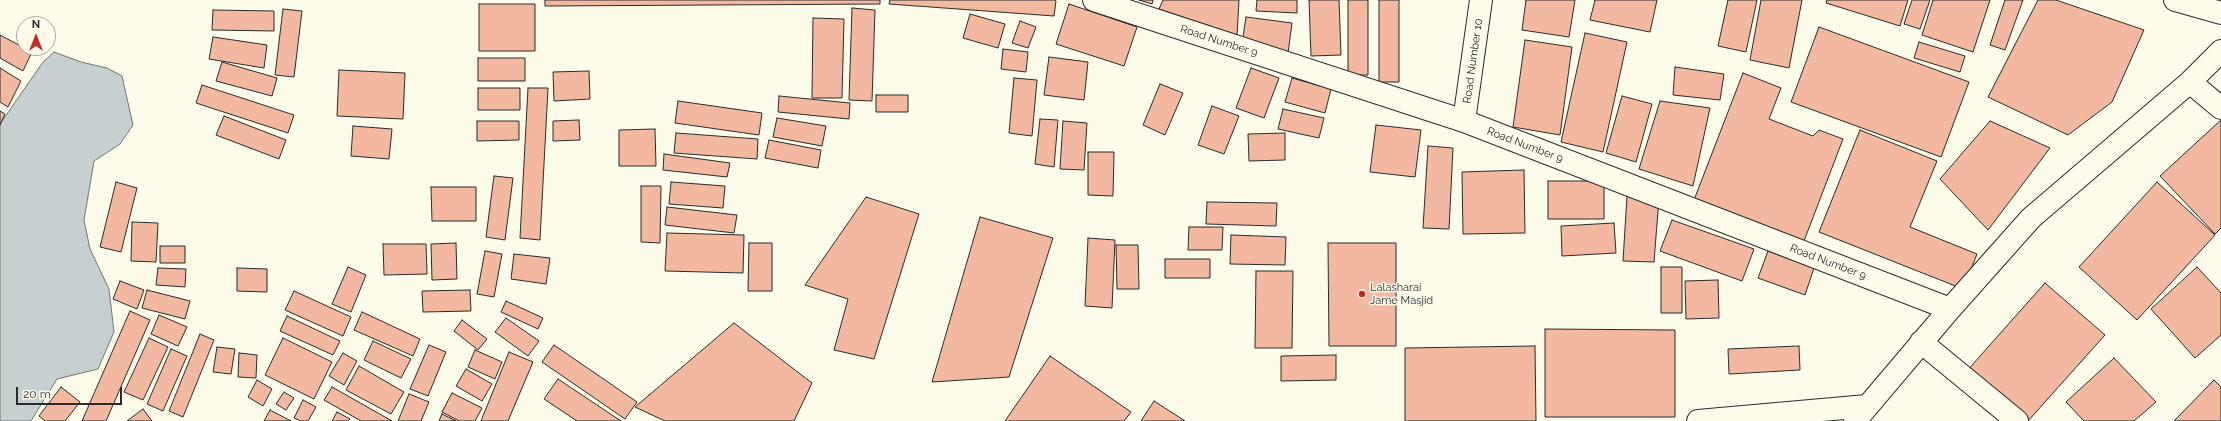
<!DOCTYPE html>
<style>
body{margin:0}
#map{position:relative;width:2221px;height:421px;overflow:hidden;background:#fdfbea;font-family:Raleway,sans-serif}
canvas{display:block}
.north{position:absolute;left:16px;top:16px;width:40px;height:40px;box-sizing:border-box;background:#fdfbea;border:1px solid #a9a89e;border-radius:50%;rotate:0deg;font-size:11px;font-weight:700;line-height:16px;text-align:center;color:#2b2b2b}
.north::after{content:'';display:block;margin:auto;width:14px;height:18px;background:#c62828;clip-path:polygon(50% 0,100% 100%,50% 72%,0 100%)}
.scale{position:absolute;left:16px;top:387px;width:106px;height:18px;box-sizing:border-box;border:2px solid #2b2b2b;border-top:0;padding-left:5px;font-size:12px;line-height:14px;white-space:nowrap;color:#2b2b2b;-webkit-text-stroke:3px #fdfbea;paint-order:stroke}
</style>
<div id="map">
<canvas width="2221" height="421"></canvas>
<div class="north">N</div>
<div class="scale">20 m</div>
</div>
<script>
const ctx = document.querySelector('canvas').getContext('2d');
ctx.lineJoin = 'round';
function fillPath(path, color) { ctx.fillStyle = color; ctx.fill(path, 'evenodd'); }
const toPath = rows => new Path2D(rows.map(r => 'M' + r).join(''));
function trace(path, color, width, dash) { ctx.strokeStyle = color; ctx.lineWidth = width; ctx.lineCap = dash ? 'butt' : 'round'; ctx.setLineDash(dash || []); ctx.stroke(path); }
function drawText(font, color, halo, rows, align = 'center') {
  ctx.font = font + ' Raleway,sans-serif'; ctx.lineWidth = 3; ctx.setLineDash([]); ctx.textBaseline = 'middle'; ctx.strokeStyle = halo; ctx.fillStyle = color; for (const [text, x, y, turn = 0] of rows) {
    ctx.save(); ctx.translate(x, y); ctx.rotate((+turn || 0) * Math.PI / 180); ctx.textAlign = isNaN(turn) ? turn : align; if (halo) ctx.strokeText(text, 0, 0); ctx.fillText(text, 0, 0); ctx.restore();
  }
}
const water = toPath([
 [54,52,81,62,107,68,122,76,133,125,120,144,94,161,84,220,90,249,109,289,114,332,98,369,57,379,31,421,0,421,0,124,43,62,54,52]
]);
fillPath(water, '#c7d0d0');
trace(water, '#74746e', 1);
const building = toPath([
 [545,0,880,0,880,4,545,6,545,0],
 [890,0,1054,0,1056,1,1054,16,889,4,890,0],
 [1139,0,1153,0,1152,4,1139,0],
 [1163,0,1239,0,1237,35,1159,9,1163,0],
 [1257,0,1297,0,1297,13,1256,11,1257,0],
 [1309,0,1339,0,1341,55,1311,56,1309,0],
 [1348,0,1368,0,1368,75,1348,75,1348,0],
 [1379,0,1399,0,1399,82,1379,82,1379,0],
 [1526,0,1575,0,1569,37,1522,30,1526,0],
 [1595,0,1657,0,1650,32,1590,20,1595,0],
 [1728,0,1757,0,1746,52,1718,46,1728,0],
 [1761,0,1802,0,1789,68,1750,60,1761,0],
 [1827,0,1908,0,1900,26,1826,3,1827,0],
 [1912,0,1930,0,1920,29,1904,24,1912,0],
 [1933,0,1990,0,1973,52,1922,35,1933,0],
 [2005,0,2023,0,2005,50,1990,45,2005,0],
 [2038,0,2056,0,2144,30,2112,102,2068,135,1988,97,2038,0],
 [479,4,535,4,535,51,479,51,479,4],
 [1069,4,1137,27,1124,66,1056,44,1069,4],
 [852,8,875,10,872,101,849,100,852,8],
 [283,9,302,11,294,77,275,75,283,9],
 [213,10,274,11,274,31,212,30,213,10],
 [970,14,1005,24,998,48,963,38,970,14],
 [1246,17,1292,23,1288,53,1243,37,1246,17],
 [813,18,844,19,842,98,812,98,813,18],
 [1020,21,1036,27,1028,48,1012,43,1020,21],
 [1819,27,1969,82,1941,157,1791,102,1819,27],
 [1585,33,1627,42,1603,152,1561,142,1585,33],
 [0,35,32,52,23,71,0,58,0,35],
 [213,37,267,45,264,68,209,59,213,37],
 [1525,40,1572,47,1560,135,1513,127,1525,40],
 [1919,42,1965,56,1960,72,1914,58,1919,42],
 [1003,49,1028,52,1026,72,1001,69,1003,49],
 [1049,57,1088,62,1084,100,1044,95,1049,57],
 [478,58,525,58,525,81,478,81,478,58],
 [222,62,277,78,272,96,216,81,222,62],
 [1675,67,1724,74,1720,100,1673,95,1675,67],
 [0,68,21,81,8,107,0,102,0,68],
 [1251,68,1279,78,1264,118,1236,108,1251,68],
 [339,70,405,73,403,119,337,116,339,70],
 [589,71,590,99,554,101,553,72,589,71],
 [1743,73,1781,88,1769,119,1813,136,1819,130,1843,139,1804,241,1694,200,1743,73],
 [1014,78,1037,80,1032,136,1009,133,1014,78],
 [1292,78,1331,89,1325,113,1285,102,1292,78],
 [1160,84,1183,93,1165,135,1143,125,1160,84],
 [202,85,294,115,288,133,196,103,202,85],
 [478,88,520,88,520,110,478,110,478,88],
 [528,88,548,88,540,240,520,238,528,88],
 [876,95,908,95,908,112,876,112,876,95],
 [779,96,850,103,849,119,778,112,779,96],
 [1622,96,1652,104,1636,162,1606,153,1622,96],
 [678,101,762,113,759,135,675,123,678,101],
 [1660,101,1710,108,1693,186,1639,169,1660,101],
 [1212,106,1239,116,1224,154,1198,145,1212,106],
 [1283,109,1324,118,1319,138,1278,129,1283,109],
 [0,111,5,114,0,125,0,111],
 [224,116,286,140,279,159,216,135,224,116],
 [777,118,826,126,822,146,773,137,777,118],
 [1040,119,1058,120,1054,167,1035,164,1040,119],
 [579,120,580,140,553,141,553,121,579,120],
 [2221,120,2221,228,2215,234,2160,176,2221,120],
 [477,121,519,121,519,140,477,141,477,121],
 [1063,121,1087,123,1084,170,1060,169,1063,121],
 [1990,121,2050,148,1988,230,1940,179,1990,121],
 [1376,125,1421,130,1415,177,1370,172,1376,125],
 [353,126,392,129,389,159,351,156,353,126],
 [655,129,656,166,619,166,619,130,655,129],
 [1860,130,1937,161,1910,227,1977,254,1963,289,1819,232,1860,130],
 [676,133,758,139,757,159,674,153,676,133],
 [1285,133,1285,160,1249,161,1248,134,1285,133],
 [769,140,821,150,818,168,765,158,769,140],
 [1428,146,1453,148,1449,229,1423,228,1428,146],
 [1088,152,1114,152,1113,196,1088,195,1088,152],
 [664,154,730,163,727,177,663,170,664,154],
 [1524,170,1525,233,1463,234,1462,172,1524,170],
 [494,176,513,178,505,240,486,237,494,176],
 [1548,181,1604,181,1604,219,1548,219,1548,181],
 [116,182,137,188,121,252,100,247,116,182],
 [671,182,725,186,723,208,669,204,671,182],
 [2157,182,2215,235,2137,320,2079,267,2157,182],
 [641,186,661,186,660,243,641,242,641,186],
 [431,187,476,187,476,221,432,221,431,187],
 [1627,196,1659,198,1654,262,1623,261,1627,196],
 [866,197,919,214,874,359,834,350,848,299,805,285,866,197],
 [1207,202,1277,203,1276,226,1206,224,1207,202],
 [667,207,737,215,734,233,665,225,667,207],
 [980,217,1053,238,1009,377,932,382,980,217],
 [1672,220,1754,249,1742,281,1660,251,1672,220],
 [132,222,158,223,156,262,131,261,132,222],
 [1614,223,1616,253,1562,256,1561,226,1614,223],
 [1189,227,1223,227,1222,250,1188,250,1189,227],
 [667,233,744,235,743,273,665,271,667,233],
 [1231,235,1286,237,1285,265,1230,264,1231,235],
 [1088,238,1115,240,1112,308,1085,306,1088,238],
 [456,243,457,279,432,280,431,244,456,243],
 [749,243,772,243,772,291,748,291,749,243],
 [1328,243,1396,243,1396,346,1329,346,1328,243],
 [383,244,426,244,427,274,384,275,383,244],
 [1116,245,1138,245,1139,289,1117,289,1116,245],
 [160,246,185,246,185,263,160,263,160,246],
 [485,251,502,254,494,297,477,294,485,251],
 [1768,251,1814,268,1805,295,1758,278,1768,251],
 [514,254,550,258,546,284,511,279,514,254],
 [1165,259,1210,259,1210,278,1165,278,1165,259],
 [348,267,366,275,351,312,332,304,348,267],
 [1661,267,1682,267,1682,313,1661,313,1661,267],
 [2197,267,2221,293,2221,335,2195,358,2151,309,2197,267],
 [158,268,186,269,185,287,156,285,158,268],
 [237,268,267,269,267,292,237,291,237,268],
 [1256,271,1293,271,1292,348,1255,348,1256,271],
 [1718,280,1719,318,1686,319,1685,281,1718,280],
 [120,281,144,290,137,309,113,299,120,281],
 [2045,283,2105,335,2028,421,2020,421,1965,373,2045,283],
 [147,290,190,301,185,319,142,308,147,290],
 [470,290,471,311,423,312,422,291,470,290],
 [294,291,351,317,343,336,285,310,294,291],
 [506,301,543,318,538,329,501,312,506,301],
 [130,311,150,320,106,421,82,421,130,311],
 [362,312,420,339,413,356,354,330,362,312],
 [159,315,187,327,178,346,151,334,159,315],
 [287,316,340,341,333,355,280,331,287,316],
 [506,318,539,341,528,356,495,332,506,318],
 [462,320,487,339,478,350,454,331,462,320],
 [734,323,812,383,794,421,665,421,635,407,734,323],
 [1545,329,1675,330,1675,417,1545,417,1545,329],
 [200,334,214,340,183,417,169,411,200,334],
 [149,338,168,347,143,400,124,392,149,338],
 [283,338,332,362,314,399,265,375,283,338],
 [373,341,411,359,401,378,364,360,373,341],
 [429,345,446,352,428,396,410,389,429,345],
 [554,345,637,402,625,419,542,362,554,345],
 [1535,346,1536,421,1405,421,1405,348,1535,346],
 [1799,346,1800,370,1729,374,1728,349,1799,346],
 [217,347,235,349,231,374,213,372,217,347],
 [171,349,187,356,163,411,147,404,171,349],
 [475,350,502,362,495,379,468,367,475,350],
 [509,352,533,362,508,421,481,421,509,352],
 [239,353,257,355,256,378,238,377,239,353],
 [343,353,357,361,344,385,329,376,343,353],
 [1336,355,1336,380,1281,381,1281,356,1336,355],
 [1050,356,1131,412,1124,421,1005,421,1050,356],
 [2114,358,2156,402,2134,421,2084,421,2066,402,2114,358],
 [359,366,404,392,391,414,346,390,359,366],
 [466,369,492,384,482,401,456,386,466,369],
 [558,379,621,421,577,421,544,399,558,379],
 [257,380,272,389,263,406,248,397,257,380],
 [2214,380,2221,387,2221,421,2174,421,2214,380],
 [61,387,80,402,65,421,45,421,39,416,61,387],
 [332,387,392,421,361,421,324,400,332,387],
 [284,392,294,398,286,410,276,404,284,392],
 [452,393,482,408,475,421,459,421,442,412,452,393],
 [409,394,429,402,421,421,398,421,409,394],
 [303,400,316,407,308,421,301,421,294,418,303,400],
 [1154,401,1185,421,1141,421,1154,401],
 [143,409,152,421,127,421,143,409],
 [270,410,291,421,264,421,270,410],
 [337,412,350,419,348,421,332,421,337,412],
 [442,414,456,421,439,421,442,414]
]);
fillPath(building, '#f2b8a0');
trace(building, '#2b2b2b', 1);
const street = toPath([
 [1094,0,1464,121,1950,309],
 [2175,0,2221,13],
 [2190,82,2221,108],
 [1464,121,1481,0],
 [1921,342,2017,421],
 [1698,421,1867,406],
 [1855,421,1950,309,2031,218,2190,82,2221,51]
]);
trace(street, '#2b2b2b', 24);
trace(street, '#fdfbea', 22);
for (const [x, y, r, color] of [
 [1362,294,4,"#c62828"]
]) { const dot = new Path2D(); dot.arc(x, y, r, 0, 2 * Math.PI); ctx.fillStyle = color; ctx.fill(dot); trace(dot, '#fdfbea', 1.5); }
drawText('11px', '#2b2b2b', '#fdfbea', [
 ["Road Number 9",1219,41,18],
 ["Road Number 10",1473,61,-82],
 ["Road Number 9",1525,145,21],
 ["Road Number 9",1828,262,21]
]);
drawText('11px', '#2b2b2b', '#fdfbea', [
 ["Lalasharai",1370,288],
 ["Jame Masjid",1370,301]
], 'left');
</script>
